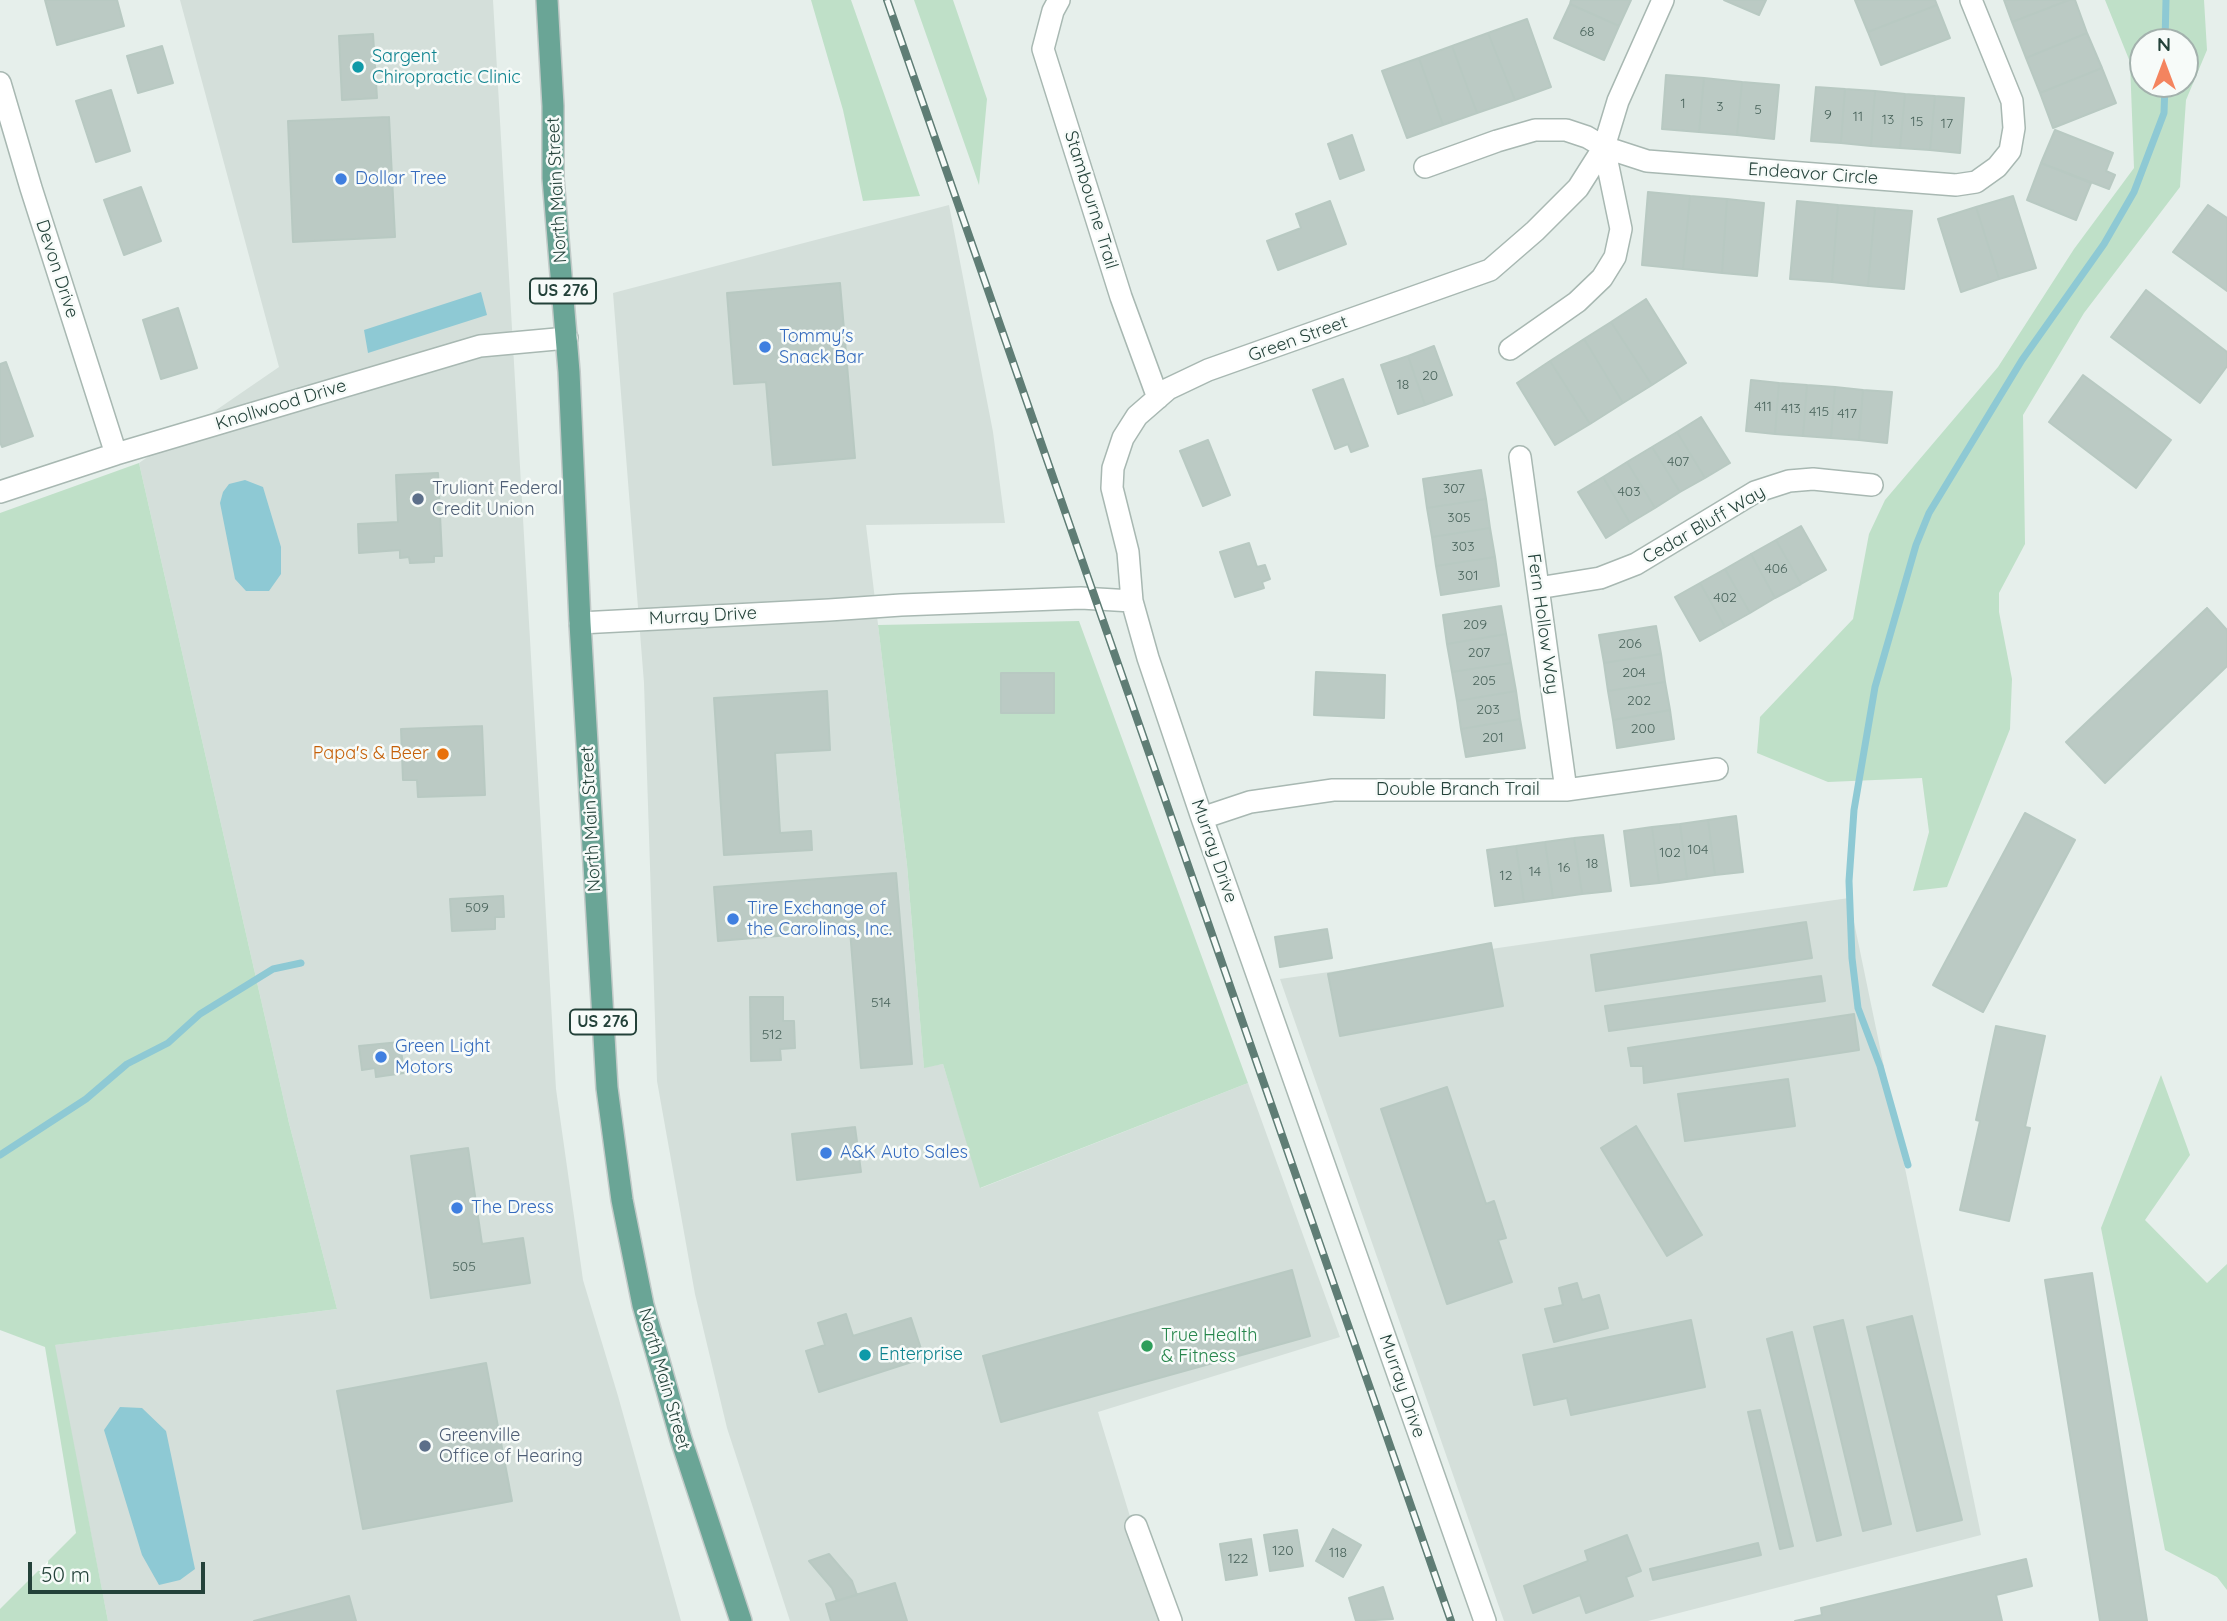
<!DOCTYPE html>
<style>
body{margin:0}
#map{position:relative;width:2227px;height:1621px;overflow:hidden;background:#e6efeb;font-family:Quicksand,sans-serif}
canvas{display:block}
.north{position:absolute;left:2129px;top:28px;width:70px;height:70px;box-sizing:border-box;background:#f7fbf9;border:2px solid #a3b1ad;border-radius:50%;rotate:0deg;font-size:19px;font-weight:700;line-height:28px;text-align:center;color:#24423a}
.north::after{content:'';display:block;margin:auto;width:24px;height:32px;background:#f4845f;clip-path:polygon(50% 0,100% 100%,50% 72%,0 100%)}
.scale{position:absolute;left:28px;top:1562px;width:177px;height:32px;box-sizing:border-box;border:4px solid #24423a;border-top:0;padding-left:9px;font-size:21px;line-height:24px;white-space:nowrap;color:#24423a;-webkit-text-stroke:5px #f7fbf9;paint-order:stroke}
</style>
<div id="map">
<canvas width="2227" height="1621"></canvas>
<div class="north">N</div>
<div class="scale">50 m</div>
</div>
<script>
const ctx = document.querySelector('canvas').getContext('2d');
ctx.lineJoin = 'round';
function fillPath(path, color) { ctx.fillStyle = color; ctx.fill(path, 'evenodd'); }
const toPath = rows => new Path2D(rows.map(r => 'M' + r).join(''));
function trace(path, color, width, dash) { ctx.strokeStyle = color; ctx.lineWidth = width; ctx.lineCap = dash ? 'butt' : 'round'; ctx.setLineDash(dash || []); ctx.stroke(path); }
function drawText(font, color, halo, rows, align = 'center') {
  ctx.font = font + ' Quicksand,sans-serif'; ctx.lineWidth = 5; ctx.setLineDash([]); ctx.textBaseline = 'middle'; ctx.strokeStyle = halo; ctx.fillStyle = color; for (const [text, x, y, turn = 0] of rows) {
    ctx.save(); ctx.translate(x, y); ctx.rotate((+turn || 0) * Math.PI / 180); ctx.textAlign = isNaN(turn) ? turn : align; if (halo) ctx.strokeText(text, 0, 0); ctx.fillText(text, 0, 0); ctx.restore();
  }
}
fillPath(toPath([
 [180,0,493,0,556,1089,583,1280,618,1396,681,1621,108,1621,54,1345,337,1309,289,1123,139,463,279,367],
 [949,205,993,432,1005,523,866,525,907,865,924,1067,943,1064,981,1188,1248,1083,1340,1337,1098,1412,1162,1621,790,1621,727,1428,695,1294,657,1081,644,683,613,293],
 [1849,898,1981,1535,1648,1621,1504,1621,1280,979]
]), '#d4dfda');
fillPath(toPath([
 [811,0,851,0,920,196,863,201,843,110],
 [914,0,953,0,987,99,979,185],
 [2105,0,2204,0,2207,50,2186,100,2180,187,2084,313,2023,415,2025,544,1999,593,1999,612,2012,679,2010,729,1947,887,1913,891,1929,832,1922,778,1828,782,1757,753,1760,717,1853,619,1869,534,1885,500,1998,367,2074,249,2134,168,2130,62],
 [2143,42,2185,42,2185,84,2143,84],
 [139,463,289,1123,337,1309,55,1345,108,1621,0,1621,0,1609,76,1533,45,1347,0,1330,0,513],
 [1079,621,1248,1083,980,1188,943,1064,924,1068,907,865,878,625],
 [2161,1075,2190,1155,2145,1220,2207,1283,2227,1264,2227,1590,2217,1577,2165,1550,2101,1228]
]), '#bfe0c8');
fillPath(toPath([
 [481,292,487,315,368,353,364,330],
 [245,480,263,487,281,547,281,574,269,591,246,591,235,579,220,503,223,492,229,484],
 [120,1407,142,1408,166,1431,195,1569,180,1580,159,1585,142,1555,104,1430]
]), '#8ec9d4');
trace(toPath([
 [2165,42,2166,0],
 [0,1155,86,1099,127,1064,168,1043,200,1014,273,969,301,963],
 [1908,1165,1880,1066,1858,1008,1852,958,1849,881,1854,810,1875,687,1916,545,1929,513,2022,360,2104,244,2134,192,2164,113,2165,84]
]), '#8ec9d4', 7);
const building = toPath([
 [45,0,117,0,124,26,57,45,45,0],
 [1571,0,1631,0,1619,26,1570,4,1571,0],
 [1724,0,1766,0,1759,15,1724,0],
 [1855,0,1935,0,1937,5,1868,32,1855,0],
 [2004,0,2069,0,2012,22,2004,0],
 [2069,0,2075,0,2087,33,2026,58,2012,22,2069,0],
 [1570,4,1619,26,1604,60,1554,38,1570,4],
 [1937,5,1950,38,1881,65,1868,32,1937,5],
 [1527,19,1551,87,1515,100,1488,33,1527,19],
 [1488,33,1515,100,1477,113,1452,46,1488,33],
 [2087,33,2102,68,2040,93,2026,58,2087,33],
 [373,34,377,98,342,100,339,36,373,34],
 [162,46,173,83,138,93,127,56,162,46],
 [1452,46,1477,113,1443,125,1419,58,1452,46],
 [1419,58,1443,125,1407,138,1382,71,1419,58],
 [2102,68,2116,103,2053,128,2040,93,2102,68],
 [1666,75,1704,78,1699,132,1662,129,1666,75],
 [1704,78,1742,82,1737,135,1699,132,1704,78],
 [1742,82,1779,85,1774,139,1737,135,1742,82],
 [1816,87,1845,89,1841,143,1811,141,1816,87],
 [1845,89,1875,91,1871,146,1841,143,1845,89],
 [111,90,130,151,96,162,76,101,111,90],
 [1875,91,1905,94,1900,148,1871,146,1875,91],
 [1905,94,1935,96,1930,150,1900,148,1905,94],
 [1935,96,1964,98,1960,153,1930,150,1935,96],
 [389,117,395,237,293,242,288,121,389,117],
 [2055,130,2113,153,2106,171,2115,175,2109,189,2041,163,2055,130],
 [1352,135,1364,170,1340,179,1328,144,1352,135],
 [2041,163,2091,183,2076,220,2027,200,2041,163],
 [141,187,161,241,124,255,104,200,141,187],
 [1648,192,1690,196,1683,269,1642,265,1648,192],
 [1690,196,1727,199,1722,273,1683,269,1690,196],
 [2013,196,2036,268,1999,279,1976,207,2013,196],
 [1727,199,1764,203,1757,276,1722,273,1727,199],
 [1330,201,1346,244,1278,270,1267,241,1301,228,1296,214,1330,201],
 [1797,201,1838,205,1832,282,1790,279,1797,201],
 [1838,205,1875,208,1868,286,1832,282,1838,205],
 [2208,205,2227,218,2227,291,2173,252,2208,205],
 [1976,207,1999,279,1961,292,1938,219,1976,207],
 [1875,208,1912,211,1904,289,1868,286,1875,208],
 [840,283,855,458,773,465,766,382,734,384,727,293,840,283],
 [2146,290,2227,352,2227,366,2200,403,2111,337,2146,290],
 [1646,299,1686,363,1652,385,1611,322,1646,299],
 [178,308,197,368,161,379,143,320,178,308],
 [1611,322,1652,385,1623,403,1584,339,1611,322],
 [1584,339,1623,403,1590,424,1550,361,1584,339],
 [1434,346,1452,395,1425,405,1408,356,1434,346],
 [1408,356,1425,405,1398,414,1381,365,1408,356],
 [1550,361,1590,424,1555,445,1517,383,1550,361],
 [6,362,33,436,2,447,0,442,0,364,6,362],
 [2083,375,2171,440,2136,488,2049,422,2083,375],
 [1343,379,1368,446,1351,452,1348,444,1335,449,1313,390,1343,379],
 [1751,380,1779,383,1775,434,1746,431,1751,380],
 [1779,383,1807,385,1803,436,1775,434,1779,383],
 [1807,385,1835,387,1831,438,1803,436,1807,385],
 [1835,387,1863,390,1859,440,1831,438,1835,387],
 [1863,390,1892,392,1887,443,1859,440,1863,390],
 [1701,417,1730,463,1705,478,1677,432,1701,417],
 [1677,432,1705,478,1680,492,1652,447,1677,432],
 [1208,440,1230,495,1203,506,1180,451,1208,440],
 [1652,447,1680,492,1655,508,1627,462,1652,447],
 [1627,462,1655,508,1630,523,1603,477,1627,462],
 [1481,470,1486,499,1427,508,1423,479,1481,470],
 [438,473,442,556,434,556,434,562,410,563,409,557,400,558,400,550,359,553,358,524,398,522,396,475,438,473],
 [1603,477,1630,523,1606,538,1578,492,1603,477],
 [1486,499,1490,528,1432,537,1427,508,1486,499],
 [1801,526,1826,570,1801,584,1776,540,1801,526],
 [1490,528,1495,557,1436,566,1432,537,1490,528],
 [1776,540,1801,584,1775,598,1751,554,1776,540],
 [1249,543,1257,567,1265,565,1270,579,1262,582,1264,588,1235,597,1220,552,1249,543],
 [1751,554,1775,598,1750,613,1725,569,1751,554],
 [1495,557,1499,586,1441,595,1436,566,1495,557],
 [1725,569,1750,613,1725,627,1700,583,1725,569],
 [1700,583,1725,627,1700,641,1675,597,1700,583],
 [1501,606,1506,634,1447,644,1443,615,1501,606],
 [2207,608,2227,630,2227,666,2105,783,2066,742,2207,608],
 [1656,626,1661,654,1604,663,1599,635,1656,626],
 [1506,634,1511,663,1452,672,1447,644,1506,634],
 [1661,654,1665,682,1608,691,1604,663,1661,654],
 [1511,663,1516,691,1457,701,1452,672,1511,663],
 [1316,672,1385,675,1384,718,1314,715,1316,672],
 [1001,673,1054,673,1054,713,1001,713,1001,673],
 [1665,682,1670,710,1613,720,1608,691,1665,682],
 [827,691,830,750,775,753,780,833,811,831,812,850,724,855,714,698,827,691],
 [1516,691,1520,719,1461,729,1457,701,1516,691],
 [1670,710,1674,739,1617,748,1613,720,1670,710],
 [1520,719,1525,748,1466,757,1461,729,1520,719],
 [482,726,485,795,418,797,417,780,403,780,401,729,482,726],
 [2025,813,2075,840,1983,1012,1933,985,2025,813],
 [1736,816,1743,872,1715,875,1708,820,1736,816],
 [1708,820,1715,875,1687,879,1680,824,1708,820],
 [1680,824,1687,879,1659,883,1652,827,1680,824],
 [1652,827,1659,883,1631,886,1624,831,1652,827],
 [1603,835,1611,891,1582,894,1574,838,1603,835],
 [1574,838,1582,894,1553,898,1545,842,1574,838],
 [1545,842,1553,898,1524,902,1516,846,1545,842],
 [1516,846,1524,902,1495,906,1487,850,1516,846],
 [896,873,912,1064,861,1068,850,930,718,941,714,887,896,873],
 [503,896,504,917,495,917,495,929,452,931,450,899,503,896],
 [1806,922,1812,958,1596,991,1591,955,1806,922],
 [1327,929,1332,958,1280,967,1275,937,1327,929],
 [1491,943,1503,1006,1340,1036,1328,974,1491,943],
 [1821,976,1825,1001,1609,1031,1605,1006,1821,976],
 [750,997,783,997,783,1021,794,1021,795,1048,780,1049,781,1060,751,1061,750,997],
 [1854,1014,1859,1050,1644,1083,1643,1066,1631,1066,1628,1048,1854,1014],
 [1996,1026,2045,1036,2025,1127,2030,1128,2009,1221,1960,1210,1980,1121,1976,1120,1996,1026],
 [400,1042,404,1073,376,1077,375,1068,362,1070,359,1046,400,1042],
 [1788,1079,1795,1126,1685,1141,1678,1094,1788,1079],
 [1447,1087,1486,1204,1494,1201,1506,1238,1498,1240,1512,1282,1447,1304,1381,1109,1447,1087],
 [1636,1126,1702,1235,1667,1256,1601,1148,1636,1126],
 [855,1127,861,1172,797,1180,792,1134,855,1127],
 [468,1148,482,1244,523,1238,530,1283,431,1298,411,1156,468,1148],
 [1292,1270,1310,1336,1001,1422,983,1356,1292,1270],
 [2092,1273,2147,1621,2100,1621,2045,1280,2092,1273],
 [1577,1283,1582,1300,1599,1295,1608,1328,1554,1342,1545,1309,1563,1305,1559,1288,1577,1283],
 [846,1314,853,1336,911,1318,924,1358,819,1392,806,1351,825,1345,818,1323,846,1314],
 [1912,1316,1962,1520,1917,1531,1867,1327,1912,1316],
 [1691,1320,1705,1387,1571,1415,1567,1398,1534,1405,1523,1355,1691,1320],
 [1843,1320,1891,1524,1863,1531,1814,1327,1843,1320],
 [1792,1332,1841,1535,1817,1541,1767,1339,1792,1332],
 [486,1363,512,1501,363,1529,337,1391,486,1363],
 [1760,1410,1793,1546,1780,1549,1748,1412,1760,1410],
 [1333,1529,1361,1545,1343,1577,1316,1561,1333,1529],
 [1297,1530,1303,1566,1270,1571,1264,1535,1297,1530],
 [1627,1535,1641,1571,1626,1577,1633,1596,1586,1613,1580,1595,1533,1613,1524,1586,1588,1561,1585,1551,1627,1535],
 [1251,1539,1257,1575,1226,1580,1220,1544,1251,1539],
 [1758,1543,1761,1555,1653,1580,1650,1569,1758,1543],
 [829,1554,852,1581,857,1595,837,1601,832,1588,809,1561,829,1554],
 [2026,1559,2032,1586,1996,1595,2002,1621,1795,1621,1822,1615,1821,1608,2026,1559],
 [895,1583,907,1621,831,1621,826,1604,895,1583],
 [1383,1587,1393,1619,1356,1621,1349,1598,1383,1587],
 [349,1596,356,1621,254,1621,349,1596]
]);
fillPath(building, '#bbcac4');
trace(building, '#b8c9c2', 2);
const minor = toPath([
 [1059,0,1053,11,1043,49,1121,297,1158,398],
 [0,83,31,188,116,454],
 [1425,167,1497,141,1535,130,1566,130,1587,137,1604,147,1647,161,1956,185,1976,182,1997,167,2010,151,2014,128,2012,101,1971,0],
 [1510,349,1577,302,1602,278,1615,257,1621,229,1604,147],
 [1520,457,1566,790],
 [0,492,116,454,480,346,567,338],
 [1538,588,1600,578,1636,564,1755,492,1789,481,1813,479,1872,485],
 [580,623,829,610,901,605,1081,598,1132,601],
 [1202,818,1250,802,1333,790,1566,790,1717,769],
 [1136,1526,1171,1621],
 [1485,1621,1202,818,1148,658,1132,601,1128,552,1112,488,1113,468,1123,438,1137,416,1168,389,1208,370,1490,270,1535,231,1578,188,1604,147,1618,101,1663,0]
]);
const major = toPath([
 [547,0,553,106,553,178,569,372,580,623,607,1088,622,1200,643,1305,681,1439,741,1621]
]);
trace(minor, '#a8b8b2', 24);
trace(major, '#c2cac8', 24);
trace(minor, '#fff', 21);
trace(major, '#6aa596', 21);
const rail = toPath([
 [887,0,1451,1621]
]);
trace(rail, '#5f7d75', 8);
trace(rail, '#f7fbf9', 5, [16]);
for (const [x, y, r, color] of [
 [358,67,7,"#0f9aa8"],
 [341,179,7,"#3f7fe0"],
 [765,347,7,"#3f7fe0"],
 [418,499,7,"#5c6f8a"],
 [443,754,7,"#e8710a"],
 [733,919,7,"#3f7fe0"],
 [381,1057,7,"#3f7fe0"],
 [826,1153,7,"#3f7fe0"],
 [457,1208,7,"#3f7fe0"],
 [1147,1346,7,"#2e9e5b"],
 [865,1355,7,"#0f9aa8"],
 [425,1446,7,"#5c6f8a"]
]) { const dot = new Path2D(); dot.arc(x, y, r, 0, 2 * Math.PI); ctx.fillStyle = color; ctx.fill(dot); trace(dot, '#f7fbf9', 2.5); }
drawText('14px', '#4a645c', null, [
 ["68",1587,32],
 ["1",1683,104],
 ["3",1720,107],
 ["5",1758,110],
 ["9",1828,115],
 ["11",1858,117],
 ["13",1888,120],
 ["15",1917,122],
 ["17",1947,124],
 ["20",1430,376],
 ["18",1403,385],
 ["411",1763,407],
 ["413",1791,409],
 ["415",1819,412],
 ["417",1847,414],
 ["407",1678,462],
 ["307",1454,489],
 ["403",1629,492],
 ["305",1459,518],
 ["303",1463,547],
 ["406",1776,569],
 ["301",1468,576],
 ["402",1725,598],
 ["209",1475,625],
 ["206",1630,644],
 ["207",1479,653],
 ["204",1634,673],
 ["205",1484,681],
 ["202",1639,701],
 ["203",1488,710],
 ["200",1643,729],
 ["201",1493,738],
 ["104",1698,850],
 ["102",1670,853],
 ["18",1592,864],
 ["16",1564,868],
 ["14",1535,872],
 ["12",1506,876],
 ["509",477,908],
 ["514",881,1003],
 ["512",772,1035],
 ["505",464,1267],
 ["120",1283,1551],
 ["118",1338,1553],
 ["122",1238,1559]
]);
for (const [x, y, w] of [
 [563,291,66],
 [603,1022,66]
]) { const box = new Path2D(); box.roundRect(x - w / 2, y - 12.5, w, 25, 5); ctx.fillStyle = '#f7fbf9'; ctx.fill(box); trace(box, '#24423a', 2); }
drawText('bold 16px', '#24423a', null, [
 ["US 276",563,291],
 ["US 276",603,1022]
]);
drawText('18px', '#0d838f', '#f7fbf9', [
 ["Sargent",372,57],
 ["Chiropractic Clinic",372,78],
 ["Enterprise",879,1355]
], 'left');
drawText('18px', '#24423a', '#f7fbf9', [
 ["Endeavor Circle",1813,174,4],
 ["North Main Street",557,190,-93],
 ["Stambourne Trail",1091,200,73],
 ["Devon Drive",57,269,72],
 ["Green Street",1298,339,-20],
 ["Knollwood Drive",281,405,-17],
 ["Cedar Bluff Way",1704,525,-30],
 ["Murray Drive",703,616,-3],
 ["Fern Hollow Way",1543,624,82],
 ["Double Branch Trail",1458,790],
 ["North Main Street",591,819,-93],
 ["Murray Drive",1214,851,71],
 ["North Main Street",664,1379,74],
 ["Murray Drive",1402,1386,71]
]);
drawText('18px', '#366cbe', '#f7fbf9', [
 ["Dollar Tree",355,179],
 ["Tommy's",779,337],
 ["Snack Bar",779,358],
 ["Tire Exchange of",747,909],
 ["the Carolinas, Inc.",747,930],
 ["Green Light",395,1047],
 ["Motors",395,1068],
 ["A&K Auto Sales",840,1153],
 ["The Dress",471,1208]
], 'left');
drawText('18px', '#4e5e75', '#f7fbf9', [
 ["Truliant Federal",432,489],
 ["Credit Union",432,510],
 ["Greenville",439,1436],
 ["Office of Hearing",439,1457]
], 'left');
drawText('18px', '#c56008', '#f7fbf9', [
 ["Papa's & Beer",429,754]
], 'right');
drawText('18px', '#27864d', '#f7fbf9', [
 ["True Health",1161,1336],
 ["& Fitness",1161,1357]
], 'left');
</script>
